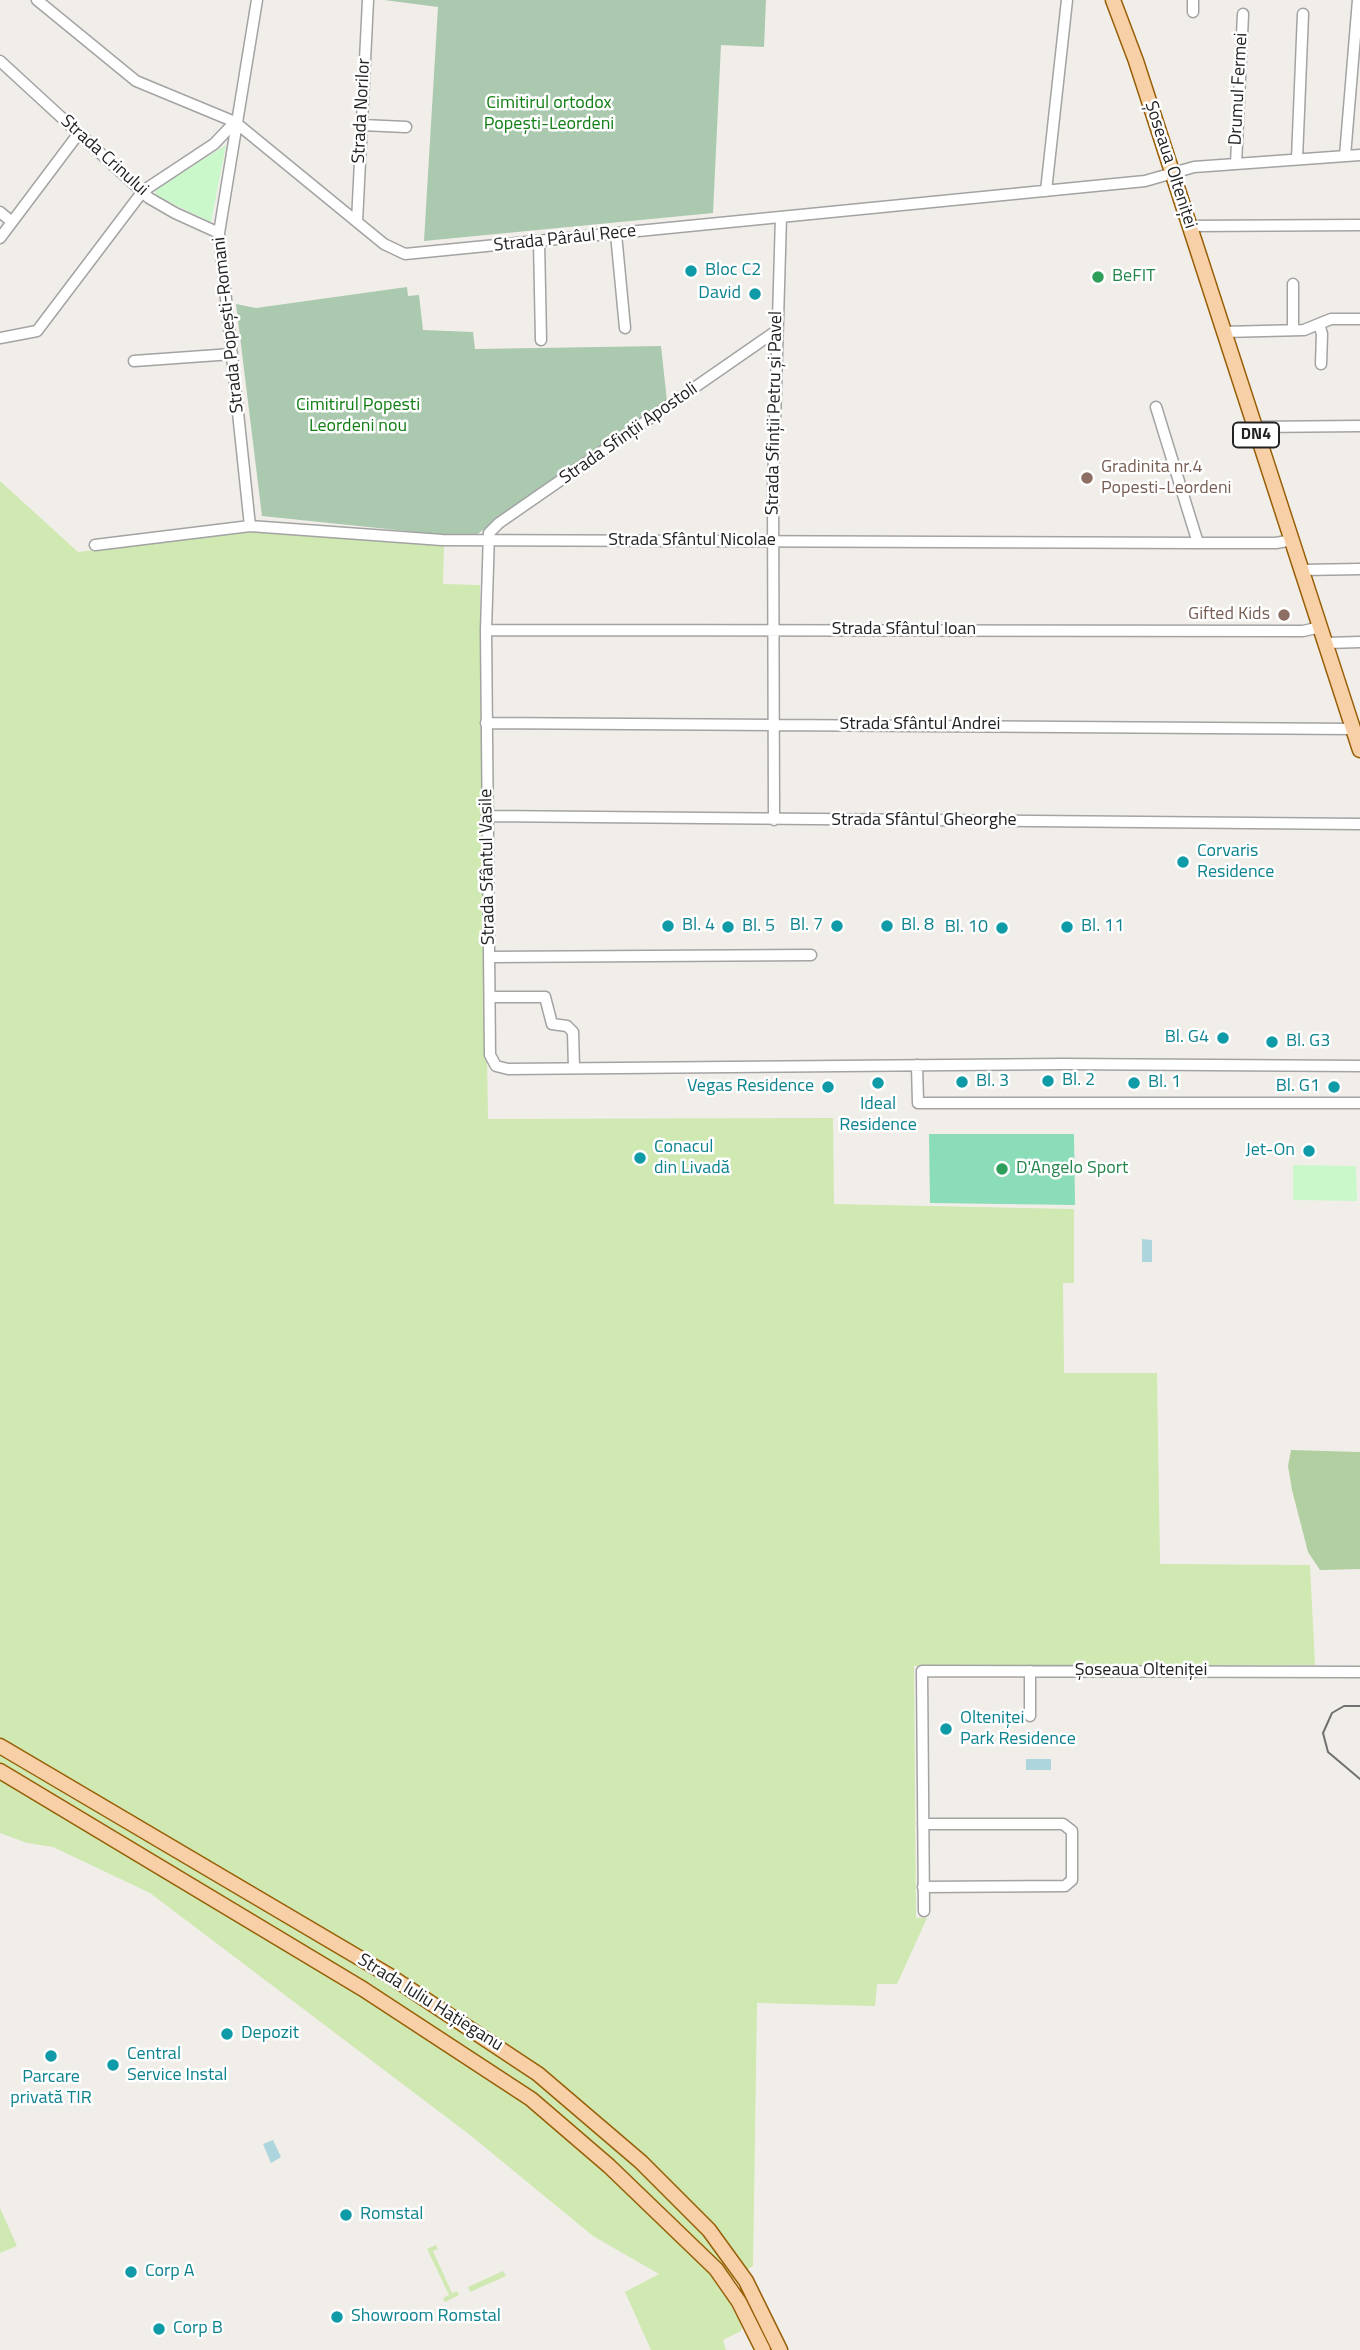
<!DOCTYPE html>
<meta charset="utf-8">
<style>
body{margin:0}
canvas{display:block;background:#f1eee9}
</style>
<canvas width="1360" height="2350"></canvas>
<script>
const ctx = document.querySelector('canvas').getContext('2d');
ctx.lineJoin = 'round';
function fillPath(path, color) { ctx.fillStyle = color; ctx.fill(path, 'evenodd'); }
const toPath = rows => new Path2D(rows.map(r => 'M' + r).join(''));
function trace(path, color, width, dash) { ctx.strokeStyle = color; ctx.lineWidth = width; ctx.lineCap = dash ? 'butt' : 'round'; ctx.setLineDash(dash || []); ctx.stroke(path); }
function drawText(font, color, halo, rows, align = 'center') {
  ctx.font = font + ' "Titillium Web",sans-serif'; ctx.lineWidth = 5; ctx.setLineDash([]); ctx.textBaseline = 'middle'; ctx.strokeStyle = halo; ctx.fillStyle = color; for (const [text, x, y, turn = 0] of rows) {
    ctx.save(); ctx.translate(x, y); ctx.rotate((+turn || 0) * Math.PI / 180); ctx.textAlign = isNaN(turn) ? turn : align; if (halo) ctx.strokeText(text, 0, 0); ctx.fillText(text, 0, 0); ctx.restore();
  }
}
fillPath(toPath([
 [0,481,78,552,257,530,444,543,443,584,480,585,488,1119,833,1118,834,1204,1074,1209,1074,1283,1063,1283,1064,1373,1157,1373,1160,1564,1310,1565,1315,1665,914,1666,916,1918,927,1918,897,1984,877,1984,875,2006,757,2003,753,2266,721,2286,742,2326,741,2331,723,2340,726,2350,651,2350,625,2292,659,2274,593,2236,470,2135,150,1893,53,1847,27,1843,0,1833],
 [0,2208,17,2246,0,2253],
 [436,2245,438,2249,433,2251,452,2293,457,2291,459,2295,445,2302,443,2298,449,2295,427,2249],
 [503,2271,506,2276,470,2292,468,2287]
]), '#d0e8b2');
fillPath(toPath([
 [1291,1450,1360,1452,1360,1569,1320,1570,1308,1552,1292,1490,1288,1466]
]), '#b1cfa0');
fillPath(toPath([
 [384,0,766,0,764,47,721,45,713,213,424,241,438,7],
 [407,287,408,296,419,295,423,330,473,332,475,349,661,346,667,401,476,535,445,535,262,516,236,304,256,308]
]), '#abc9ae');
fillPath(toPath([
 [226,145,211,222,156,196,156,189],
 [1293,1165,1356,1166,1357,1201,1293,1200]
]), '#caf8cb');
fillPath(toPath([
 [929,1134,1074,1134,1075,1205,930,1203]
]), '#8bdcb8');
fillPath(toPath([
 [1142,1239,1152,1240,1152,1262,1142,1262],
 [1026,1759,1051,1759,1051,1770,1026,1770],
 [273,2140,281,2157,271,2163,263,2144]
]), '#acd5dd');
const minor = toPath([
 [37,0,136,81,235,122,384,244,405,254,1145,181,1194,167,1360,155],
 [1193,12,1193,0],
 [0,61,149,198,175,213,219,233],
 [362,125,406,127],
 [1345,156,1358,0],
 [1297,159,1303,14],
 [1236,164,1243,14],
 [1046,191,1067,0],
 [0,212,12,222],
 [357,222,368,0],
 [1189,226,1360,225],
 [616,234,625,328],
 [0,238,79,133],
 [539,241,541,340],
 [1319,324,1322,334,1321,364],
 [1293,330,1293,284],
 [776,331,499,523,489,533,486,630,490,1055,496,1066,508,1069,1062,1064,1360,1066],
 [1223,332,1304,330,1331,319,1360,319],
 [0,338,37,331,143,191,214,144,235,122],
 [134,361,232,354],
 [1156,407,1198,543],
 [1254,427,1360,426],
 [250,526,219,233,257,0],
 [95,545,250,526,442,540,1198,543,1276,543,1292,540],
 [1302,570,1360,569],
 [486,630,1303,631,1321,627],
 [1326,643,1360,642],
 [486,723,1354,729],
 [487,816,1360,824],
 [774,820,773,490,781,217],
 [490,957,811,955],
 [490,997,545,997,552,1024,567,1026,573,1032,574,1068],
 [917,1065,918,1103,1360,1103],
 [1030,1671,1030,1716],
 [923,1824,1063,1824,1072,1831,1072,1880,1065,1886,923,1887],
 [924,1911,922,1671,1360,1672]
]);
const major = toPath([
 [1113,0,1136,61,1360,750],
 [0,1746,390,1976,538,2074,641,2162,709,2230,746,2281,780,2350],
 [0,1771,363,1989,531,2099,609,2166,716,2269,739,2302,763,2350]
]);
trace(minor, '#a3a3a3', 13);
trace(major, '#985f07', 17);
trace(minor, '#fff', 10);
trace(major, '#f8d0a7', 14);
trace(toPath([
 [1360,1706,1344,1706,1332,1713,1323,1733,1328,1752,1360,1779]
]), '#707070', 2);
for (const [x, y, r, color] of [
 [691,271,7,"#0f9aa8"],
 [1098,277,7,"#2e9e5b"],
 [755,294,7,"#0f9aa8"],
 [1087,478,7,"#8d6e63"],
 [1284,615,7,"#8d6e63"],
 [1183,862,7,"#0f9aa8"],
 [668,926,7,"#0f9aa8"],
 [837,926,7,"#0f9aa8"],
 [887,926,7,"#0f9aa8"],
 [728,927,7,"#0f9aa8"],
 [1067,927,7,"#0f9aa8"],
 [1002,928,7,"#0f9aa8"],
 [1223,1038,7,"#0f9aa8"],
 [1272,1042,7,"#0f9aa8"],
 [1048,1081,7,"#0f9aa8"],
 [962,1082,7,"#0f9aa8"],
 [878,1083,7,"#0f9aa8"],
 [1134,1083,7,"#0f9aa8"],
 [828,1087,7,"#0f9aa8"],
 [1334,1087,7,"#0f9aa8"],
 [1309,1151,7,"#0f9aa8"],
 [640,1158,7,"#0f9aa8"],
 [1002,1169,7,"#2e9e5b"],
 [946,1729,7,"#0f9aa8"],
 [227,2034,7,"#0f9aa8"],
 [51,2056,7,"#0f9aa8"],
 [113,2065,7,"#0f9aa8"],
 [346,2215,7,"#0f9aa8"],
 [131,2272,7,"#0f9aa8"],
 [337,2317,7,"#0f9aa8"],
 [159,2329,7,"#0f9aa8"]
]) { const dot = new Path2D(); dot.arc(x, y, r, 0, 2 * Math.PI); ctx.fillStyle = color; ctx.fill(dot); trace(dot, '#fff', 2.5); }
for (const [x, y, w] of [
 [1256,435,46]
]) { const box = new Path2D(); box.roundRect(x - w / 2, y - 12.5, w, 25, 5); ctx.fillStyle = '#fff'; ctx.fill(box); trace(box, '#222', 2); }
drawText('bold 16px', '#222', null, [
 ["DN4",1256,435]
]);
drawText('18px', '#222', '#fff', [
 ["Drumul Fermei",1239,89,-87],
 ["Strada Norilor",362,111,-87],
 ["Strada Crinului",104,156,42],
 ["Șoseaua Olteniței",1170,165,72],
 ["Strada Pârâul Rece",565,239,-6],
 ["Strada Popești-Romani",229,325,-96],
 ["Strada Sfinții Petru și Pavel",775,413,-89],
 ["Strada Sfinții Apostoli",629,434,-35],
 ["Strada Sfântul Nicolae",692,541],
 ["Strada Sfântul Ioan",904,630],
 ["Strada Sfântul Andrei",920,725],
 ["Strada Sfântul Gheorghe",924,821],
 ["Strada Sfântul Vasile",488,867,-91],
 ["Șoseaua Olteniței",1141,1671],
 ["Strada Iuliu Hațieganu",430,2003,32]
]);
drawText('18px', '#117e13', '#fff', [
 ["Cimitirul ortodox",549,104],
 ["Popești-Leordeni",549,125],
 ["Cimitirul Popesti",358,406],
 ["Leordeni nou",358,427]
]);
drawText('18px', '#0d838f', '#fff', [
 ["Bloc C2",705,271],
 ["David",741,294,"right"],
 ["Corvaris",1197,852],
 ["Residence",1197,873],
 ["Bl. 4",682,926],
 ["Bl. 7",823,926,"right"],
 ["Bl. 8",901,926],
 ["Bl. 5",742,927],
 ["Bl. 11",1081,927],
 ["Bl. 10",988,928,"right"],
 ["Bl. G4",1209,1038,"right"],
 ["Bl. G3",1286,1042],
 ["Bl. 2",1062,1081],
 ["Bl. 3",976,1082],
 ["Bl. 1",1148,1083],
 ["Vegas Residence",814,1087,"right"],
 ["Bl. G1",1320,1087,"right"],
 ["Ideal",878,1105,"center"],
 ["Residence",878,1126,"center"],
 ["Conacul",654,1148],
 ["din Livadă",654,1169],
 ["Jet-On",1295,1151,"right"],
 ["Olteniței",960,1719],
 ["Park Residence",960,1740],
 ["Depozit",241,2034],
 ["Central",127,2055],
 ["Service Instal",127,2076],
 ["Parcare",51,2078,"center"],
 ["privată TIR",51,2099,"center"],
 ["Romstal",360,2215],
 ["Corp A",145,2272],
 ["Showroom Romstal",351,2317],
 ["Corp B",173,2329]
], 'left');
drawText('18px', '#27864d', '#fff', [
 ["BeFIT",1112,277],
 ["D'Angelo Sport",1016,1169]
], 'left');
drawText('18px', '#785e54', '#fff', [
 ["Gradinita nr.4",1101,468],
 ["Popesti-Leordeni",1101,489],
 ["Gifted Kids",1270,615,"right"]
], 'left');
</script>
